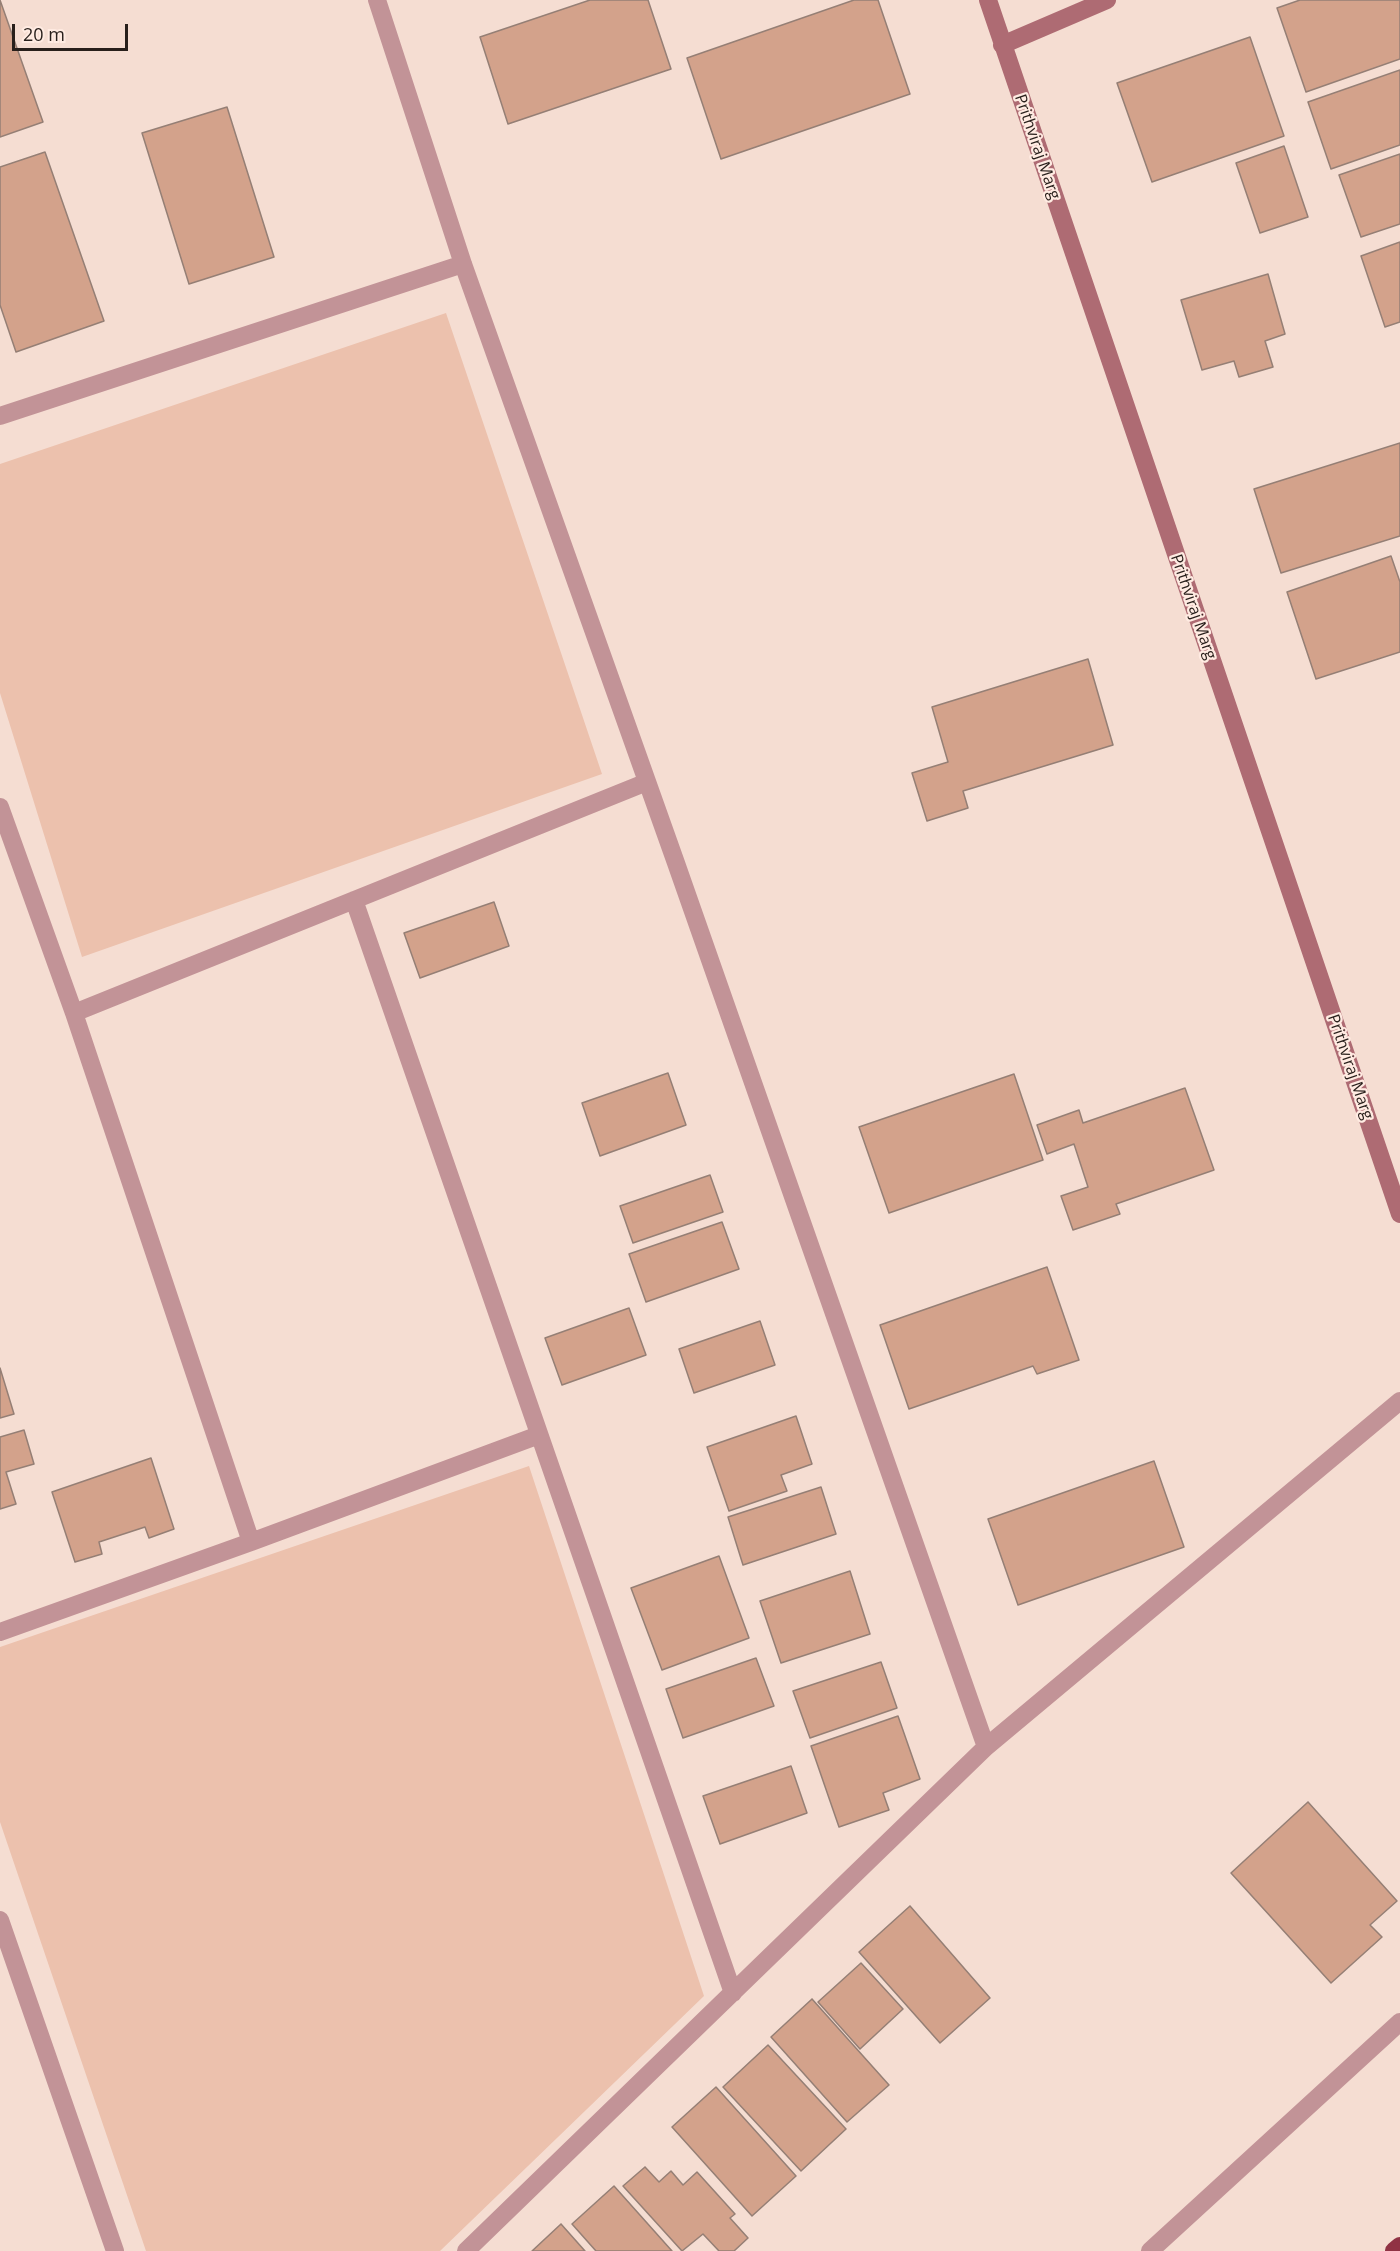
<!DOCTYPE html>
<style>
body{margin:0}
#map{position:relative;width:1400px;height:2251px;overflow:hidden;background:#f5ddd2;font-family:"Open Sans",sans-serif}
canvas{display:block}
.scale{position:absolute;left:12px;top:24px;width:116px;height:27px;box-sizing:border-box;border:3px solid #281f1b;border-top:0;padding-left:8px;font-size:18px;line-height:21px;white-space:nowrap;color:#281f1b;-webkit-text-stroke:4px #ffebe2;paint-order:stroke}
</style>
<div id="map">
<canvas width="1400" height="2251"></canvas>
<div class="scale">20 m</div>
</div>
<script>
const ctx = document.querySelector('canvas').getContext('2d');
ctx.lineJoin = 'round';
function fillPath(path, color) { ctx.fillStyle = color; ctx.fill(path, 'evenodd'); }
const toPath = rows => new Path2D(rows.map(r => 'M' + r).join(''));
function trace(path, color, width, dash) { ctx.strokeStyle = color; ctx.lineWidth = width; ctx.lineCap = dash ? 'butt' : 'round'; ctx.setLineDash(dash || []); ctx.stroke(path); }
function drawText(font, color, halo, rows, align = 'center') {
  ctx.font = font + ' "Open Sans",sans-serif'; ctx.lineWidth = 4.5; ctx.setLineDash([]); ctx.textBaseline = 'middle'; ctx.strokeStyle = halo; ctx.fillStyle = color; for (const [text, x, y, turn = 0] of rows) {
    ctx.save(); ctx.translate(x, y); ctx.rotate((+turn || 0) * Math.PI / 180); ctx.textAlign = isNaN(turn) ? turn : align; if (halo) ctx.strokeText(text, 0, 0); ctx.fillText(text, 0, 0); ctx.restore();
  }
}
fillPath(toPath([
 [446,313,602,774,82,957,0,693,0,464],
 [529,1466,704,1996,440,2251,146,2251,0,1822,0,1647]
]), '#ecc1ad');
const building = toPath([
 [0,0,43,122,0,137,0,0],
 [590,0,648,0,671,69,508,124,480,37,590,0],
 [854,0,878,0,910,94,721,159,687,58,854,0],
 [1300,0,1400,0,1400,59,1306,92,1277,8,1300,0],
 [1250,37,1284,136,1152,182,1117,83,1250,37],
 [1400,70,1400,145,1331,169,1308,102,1400,70],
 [227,107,274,257,189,284,142,133,227,107],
 [1284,146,1308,217,1260,233,1236,163,1284,146],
 [45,152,104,321,16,352,0,305,0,167,45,152],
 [1400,154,1400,224,1361,237,1339,175,1400,154],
 [1400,242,1400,322,1385,327,1361,256,1400,242],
 [1268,274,1285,334,1265,341,1273,367,1239,377,1234,361,1202,370,1181,300,1268,274],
 [1400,443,1400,536,1281,573,1254,489,1400,443],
 [1391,556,1400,582,1400,652,1316,679,1287,592,1391,556],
 [1088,659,1113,745,963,791,968,808,927,821,912,773,948,762,932,707,1088,659],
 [494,902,509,946,420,978,404,933,494,902],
 [668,1073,686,1125,600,1156,582,1103,668,1073],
 [1014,1074,1043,1160,889,1213,859,1127,1014,1074],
 [1185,1088,1214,1170,1116,1204,1120,1214,1073,1230,1061,1196,1088,1187,1074,1144,1047,1154,1037,1125,1079,1110,1083,1123,1185,1088],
 [710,1175,723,1212,633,1243,620,1206,710,1175],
 [722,1222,739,1269,646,1302,629,1254,722,1222],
 [1047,1267,1079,1360,1037,1374,1033,1366,909,1409,880,1325,1047,1267],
 [629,1308,646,1355,562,1385,545,1338,629,1308],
 [760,1321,775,1365,694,1393,679,1349,760,1321],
 [0,1368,14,1414,0,1418,0,1368],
 [796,1416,812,1464,781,1475,787,1491,729,1511,707,1447,796,1416],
 [24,1430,34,1464,6,1472,16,1504,0,1509,0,1437,24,1430],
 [151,1458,174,1529,149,1538,145,1527,99,1542,102,1554,75,1562,52,1492,151,1458],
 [1154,1461,1184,1547,1018,1605,988,1519,1154,1461],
 [821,1487,836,1534,743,1565,728,1517,821,1487],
 [719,1556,749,1638,662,1670,631,1588,719,1556],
 [850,1571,870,1634,781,1663,760,1601,850,1571],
 [756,1658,774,1706,683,1738,666,1689,756,1658],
 [881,1662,897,1708,810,1738,793,1691,881,1662],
 [898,1716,920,1779,883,1793,889,1810,839,1827,811,1746,898,1716],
 [791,1766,807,1813,720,1844,703,1796,791,1766],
 [1308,1802,1397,1901,1370,1925,1382,1937,1331,1983,1231,1873,1308,1802],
 [910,1906,990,1998,940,2043,859,1952,910,1906],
 [861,1963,903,2009,860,2049,818,2002,861,1963],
 [812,1999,889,2085,847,2122,771,2037,812,1999],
 [768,2045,846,2129,801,2171,723,2087,768,2045],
 [716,2087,796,2176,752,2216,672,2127,716,2087],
 [645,2167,659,2182,671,2171,683,2185,697,2172,735,2214,730,2218,748,2238,734,2251,719,2251,703,2234,682,2251,623,2186,645,2167],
 [614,2186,672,2251,596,2251,572,2224,614,2186],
 [561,2224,585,2251,532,2251,561,2224]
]);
fillPath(building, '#d3a28b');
trace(building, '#957f75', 1.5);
trace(toPath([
 [377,0,463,264,676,863,986,1747,1400,1401],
 [0,416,463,264],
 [0,807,74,1013,647,782],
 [354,900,733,1993],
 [251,1542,539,1435],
 [0,1632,251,1542,74,1013],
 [0,1920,115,2251],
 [466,2251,986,1747]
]), '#c29397', 18);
trace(toPath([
 [1150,2251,1400,2022]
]), '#c29397', 18);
trace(toPath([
 [988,0,1400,1214],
 [1002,45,1107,0]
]), '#ae6b73', 18);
trace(toPath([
 [1394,2251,1400,2246]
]), '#903244', 18);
drawText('16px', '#281f1b', '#ffebe2', [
 ["Prithviraj Marg",1037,147,71],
 ["Prithviraj Marg",1193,607,71],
 ["Prithviraj Marg",1350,1067,71]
]);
</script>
